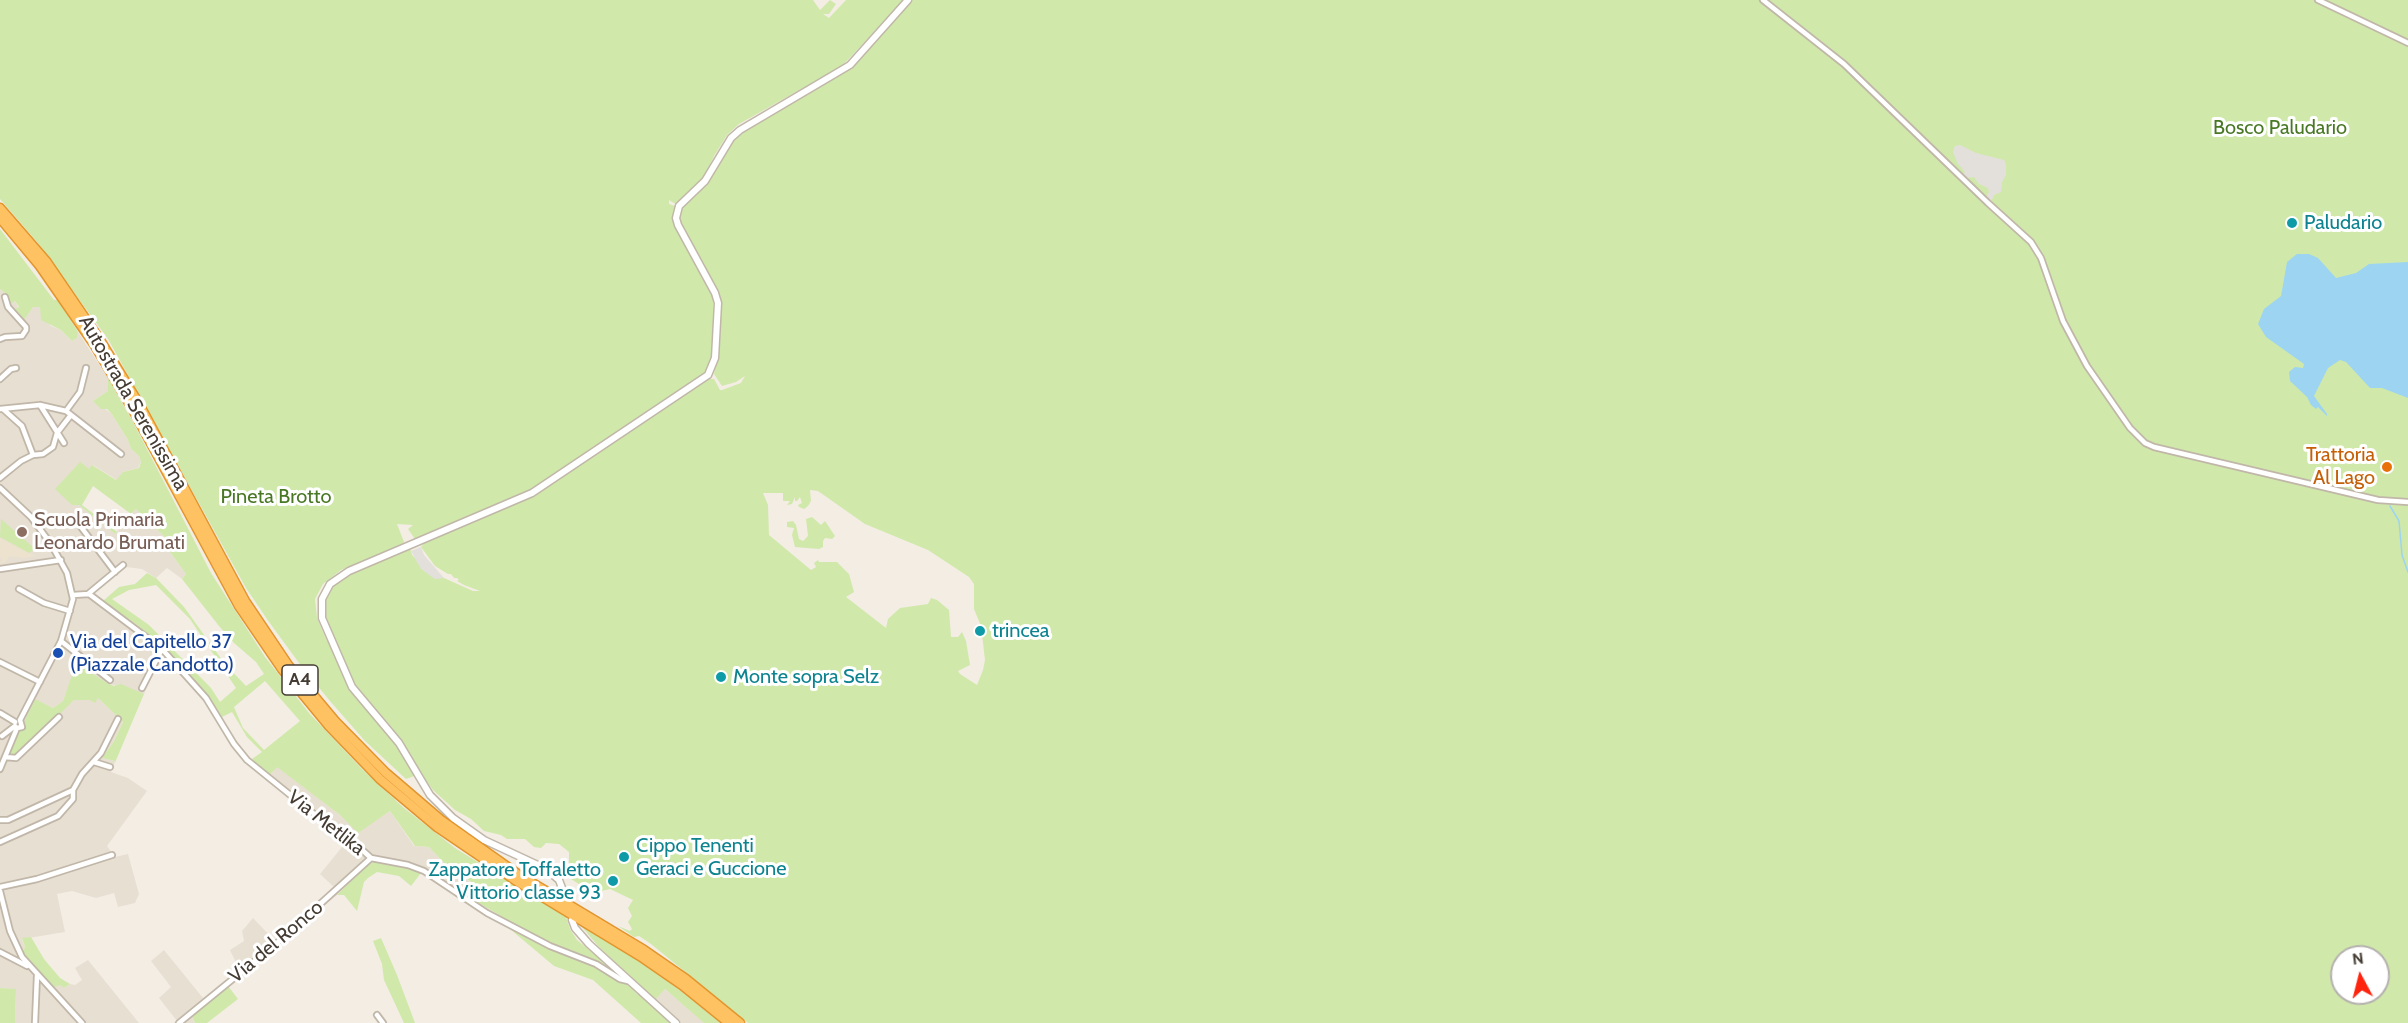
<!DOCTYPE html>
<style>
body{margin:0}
#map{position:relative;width:2408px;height:1023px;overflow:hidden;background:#f3ede4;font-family:Cabin,sans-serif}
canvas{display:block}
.north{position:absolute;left:2330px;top:945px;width:60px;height:60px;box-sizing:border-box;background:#fff;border:2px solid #b5b1ae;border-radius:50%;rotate:353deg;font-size:16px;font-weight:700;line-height:24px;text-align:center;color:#453d34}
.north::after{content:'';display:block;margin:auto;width:21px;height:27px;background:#ff240e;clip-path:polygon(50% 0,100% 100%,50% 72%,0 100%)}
</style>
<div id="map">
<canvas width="2408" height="1023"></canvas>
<div class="north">N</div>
</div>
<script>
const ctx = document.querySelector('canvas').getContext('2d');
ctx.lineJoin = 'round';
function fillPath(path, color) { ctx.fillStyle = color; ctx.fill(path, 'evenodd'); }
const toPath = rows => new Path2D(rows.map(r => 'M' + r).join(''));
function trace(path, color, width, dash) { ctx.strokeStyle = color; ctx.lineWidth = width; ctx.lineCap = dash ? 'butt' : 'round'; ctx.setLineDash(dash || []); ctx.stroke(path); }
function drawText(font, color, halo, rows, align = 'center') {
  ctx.font = font + ' Cabin,sans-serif'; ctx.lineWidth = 6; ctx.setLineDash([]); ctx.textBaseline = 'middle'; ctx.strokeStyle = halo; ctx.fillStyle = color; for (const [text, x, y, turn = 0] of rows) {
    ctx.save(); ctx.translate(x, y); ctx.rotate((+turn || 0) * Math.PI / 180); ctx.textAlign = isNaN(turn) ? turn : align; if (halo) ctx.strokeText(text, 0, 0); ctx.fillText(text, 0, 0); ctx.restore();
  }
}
fillPath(toPath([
 [0,289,5,293,11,304,15,301,24,319,33,307,40,307,43,317,51,326,61,330,72,341,77,338,78,332,108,378,108,391,93,401,111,413,128,440,131,449,139,456,141,462,138,468,123,472,117,480,93,465,79,505,115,534,136,509,169,541,170,552,186,574,182,579,167,568,156,578,142,569,126,567,93,592,165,648,144,694,107,683,76,664,63,701,53,708,35,700,10,753,74,700,98,698,123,722,114,741,102,758,115,761,111,772,128,778,147,791,107,846,115,857,128,854,139,894,135,903,118,907,114,893,96,898,72,891,57,894,65,932,22,939,25,947,64,988,70,984,75,985,82,980,75,968,88,960,139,1023,15,1023,16,990,0,988],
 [277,766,340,815,358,832,390,811,414,846,429,847,447,866,473,884,462,899,421,873,408,867,367,865,337,895,192,1016,195,1023,175,1023,177,1021,159,998,171,987,151,961,164,950,203,998,239,969,230,950,244,941,242,931,253,918,275,941,336,889,320,874,347,841,266,780],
 [665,989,699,1018,704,1023,672,1023,651,1003]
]), '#e7dfd2');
fillPath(toPath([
 [0,538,29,553,35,556,25,558,9,556,6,562,0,564,2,558,0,557]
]), '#ece2cd');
fillPath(toPath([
 [0,0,813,0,820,10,830,0,836,4,829,14,823,14,829,18,846,0,904,0,842,66,739,124,727,135,714,156,700,187,677,205,669,200,669,204,675,206,673,221,713,297,714,348,711,362,705,373,532,491,415,539,408,529,413,525,397,524,404,542,403,544,341,570,323,584,315,599,317,618,327,641,331,640,352,687,399,743,417,775,406,779,365,741,330,701,302,667,269,622,246,588,108,339,37,242,0,199],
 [908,0,2408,0,2408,1023,748,1023,651,944,639,936,634,937,618,926,630,931,632,929,628,922,632,916,628,908,633,900,610,889,597,892,588,890,571,879,569,872,569,852,559,844,546,843,541,848,534,847,525,839,507,839,501,835,484,831,471,819,455,810,433,790,354,682,326,619,324,602,334,583,341,578,410,547,412,555,435,578,444,578,473,591,480,591,464,585,457,581,459,580,457,578,454,578,451,574,448,574,435,566,421,547,426,541,533,496,708,379,714,379,720,390,722,390,741,383,745,376,736,382,722,386,714,374,720,343,720,298,681,223,679,216,681,208,706,183,743,127,867,51,876,41,875,39],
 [810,490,818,491,865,524,928,550,969,577,974,584,974,609,981,626,985,660,983,670,977,685,960,674,958,671,970,665,966,641,962,632,958,637,951,637,949,610,937,600,931,598,928,604,900,608,888,619,886,628,846,597,854,592,849,574,837,562,819,562,818,560,814,563,816,567,811,570,769,535,768,505,763,493,783,493,783,501,790,501,787,505,792,504,795,497,795,501,797,501,800,497,802,503,798,505,799,507,804,509,808,506,811,501],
 [2342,957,2378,957,2378,993,2342,993],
 [0,229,54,300,58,300,78,332,77,338,72,341,61,330,41,320,40,307,33,307,24,320,14,310,19,307,15,301,11,304,5,293,0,289],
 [108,378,133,422,211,573,265,657,309,713,363,770,404,808,455,848,566,917,570,929,577,940,620,975,595,961,547,943,465,895,473,883,447,866,429,847,415,846,390,811,358,833,340,815,277,767,269,776,252,759,262,752,247,737,232,712,222,717,212,701,165,648,137,625,103,601,119,587,135,584,147,573,156,578,184,607,225,664,246,686,264,674,256,662,234,643,219,626,182,579,186,574,170,552,169,541,136,509,131,514,93,486,82,505,117,532,115,534,79,505,72,505,55,489,80,462,89,469,92,465,116,480,123,472,139,468,141,462,139,456,131,449,128,440,111,413,107,409,101,409,93,401,108,391],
 [156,585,190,619,236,688,220,702,211,688,149,625,112,599,129,590],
 [265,681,300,721,264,750,243,728,234,707],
 [812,517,821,525,825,521,835,536,832,539,825,538,823,541,823,547,819,549,795,547,792,535,794,528,787,527,787,522,793,521,796,525,799,539,803,541,808,536,806,519],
 [1,519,35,549,29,553,0,537],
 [76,663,107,683,114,686,121,684,144,694,114,765,115,761,102,758,114,741,123,722,98,698,95,703,90,700,74,700,22,751,16,755,9,754,35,699,53,708,63,701],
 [377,861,408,867,421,873,411,886,399,876,377,872,368,878,364,882,357,911,344,895,337,895,367,865],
 [577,921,648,965,721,1023,704,1023,665,989,655,1000,598,946],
 [504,924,545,946,601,969,630,986,637,994,639,992,672,1023,641,1023,593,980,554,966],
 [31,937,44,959,60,978,70,984,64,988,60,985,54,987,23,953,25,947,22,938],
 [381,938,397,975,415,1023,404,1023,384,980,382,964,373,941],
 [228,986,238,999,207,1023,195,1023,192,1016],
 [0,988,16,989,15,1023,0,1023]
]), '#d0e9aa');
fillPath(toPath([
 [1960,145,1976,153,2004,160,2006,165,2006,175,2002,182,2001,192,1994,195,1991,202,1986,197,1989,192,1988,188,1979,184,1974,177,1966,178,1962,175,1965,172,1958,164,1953,152,1955,146],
 [421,547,424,555,444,578,435,579,421,569,411,551]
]), '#e3e0dc');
fillPath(toPath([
 [2297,254,2309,254,2318,258,2336,278,2356,273,2369,264,2408,262,2408,398,2382,388,2370,388,2346,362,2340,360,2328,368,2314,396,2327,414,2327,416,2318,407,2316,409,2311,405,2307,397,2290,381,2289,372,2295,367,2303,368,2304,364,2266,337,2258,324,2264,309,2281,296,2287,262]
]), '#9dd4f2');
trace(toPath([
 [2390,506,2399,521,2402,555,2408,572]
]), '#9dd4f2', 1.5);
const minor = toPath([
 [1763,0,1844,64,1988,203,2031,242,2041,258,2063,321,2087,366,2130,428,2145,443,2154,447,2378,500,2408,502],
 [2318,0,2408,43],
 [0,339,5,337,22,336,26,330,26,327,8,307,5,297],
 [0,379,11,369,16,368],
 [40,405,64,443],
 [0,409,40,405,66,411,121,454],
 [3,409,22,426,33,455],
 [66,411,80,392,86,368],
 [0,478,21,461,33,455,43,454,53,447,57,433,71,415],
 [0,488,31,517,51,544,67,573,73,599,61,641,20,720,22,727,17,728,0,769],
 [78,523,115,572],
 [0,569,61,560],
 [19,589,44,603,70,611],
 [88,594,123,565],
 [73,595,89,594,162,649,206,698,234,744,247,760,310,811,349,838,371,858,408,865,424,871,487,913,550,946,596,964,620,979,628,981],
 [61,641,110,680],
 [0,662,40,682],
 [142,688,162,649],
 [0,713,15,722],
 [2,736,15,726],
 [5,757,16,758,59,717],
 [94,762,110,767],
 [0,820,8,820,73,790,82,774,101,753,118,719],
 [0,842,58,816,73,799,73,790],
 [0,887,37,879,112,855],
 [0,891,10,931,22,957,82,1023],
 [0,952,27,966],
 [377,1015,383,1023],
 [35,1023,37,975],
 [179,1023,277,943,371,858]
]);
const tertiary = toPath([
 [565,896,559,880,552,874,542,867,484,840,453,818,430,795,399,743,352,687,322,618,322,599,330,584,349,571,532,493,708,375,715,358,718,303,715,293,678,225,676,218,679,206,705,181,731,138,740,130,850,65,908,0],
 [572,920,575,928,589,944,676,1023]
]);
const motorway = toPath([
 [0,208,46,261,100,340,139,404,245,601,288,665,335,721,386,773,441,820,519,875,644,950,686,979,740,1023],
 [0,218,40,266,94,344,132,408,239,606,282,669,329,726,380,779,437,827,515,880,640,956,682,985,729,1023]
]);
trace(minor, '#c1b7a9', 8);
trace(tertiary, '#c1b7a9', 9);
trace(motorway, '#e2952e', 11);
trace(minor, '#fff', 4.5);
trace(tertiary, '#fff', 6);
trace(motorway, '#ffc262', 8);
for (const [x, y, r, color] of [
 [2292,223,6,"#0f9aa8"],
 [2387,467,6,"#e8710a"],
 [22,532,6,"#8d6e63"],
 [980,631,6,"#0f9aa8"],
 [58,653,6,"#1a4fb4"],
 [721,677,6,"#0f9aa8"],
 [624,857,6,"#0f9aa8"],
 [613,881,6,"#0f9aa8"]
]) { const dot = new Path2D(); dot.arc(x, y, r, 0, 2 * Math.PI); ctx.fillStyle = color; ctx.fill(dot); trace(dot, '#fff', 2); }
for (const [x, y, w] of [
 [300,680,36]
]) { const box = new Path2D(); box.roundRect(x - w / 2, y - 15, w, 30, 4.5); ctx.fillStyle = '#fff'; ctx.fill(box); trace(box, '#453d34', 1.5); }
drawText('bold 18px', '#453d34', null, [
 ["A4",300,680]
]);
drawText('20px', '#497825', '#fff', [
 ["Bosco Paludario",2280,128],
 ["Pineta Brotto",276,497]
]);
drawText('20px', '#0d838f', '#fff', [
 ["Paludario",2304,223],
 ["trincea",992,631],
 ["Monte sopra Selz",733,677],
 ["Cippo Tenenti",636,846],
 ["Geraci e Guccione",636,869],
 ["Zappatore Toffaletto",601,870,"right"],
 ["Vittorio classe 93",601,893,"right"]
], 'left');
drawText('20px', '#453d34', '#fff', [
 ["Autostrada Serenissima",133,403,60],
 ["Via Metlika",326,823,38],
 ["Via del Ronco",276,942,-40]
]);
drawText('20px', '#c56008', '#fff', [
 ["Trattoria",2375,455],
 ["Al Lago",2375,478]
], 'right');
drawText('20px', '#785e54', '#fff', [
 ["Scuola Primaria",34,520],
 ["Leonardo Brumati",34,543]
], 'left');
drawText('20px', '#164399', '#fff', [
 ["Via del Capitello 37",70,642],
 ["(Piazzale Candotto)",70,665]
], 'left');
</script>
